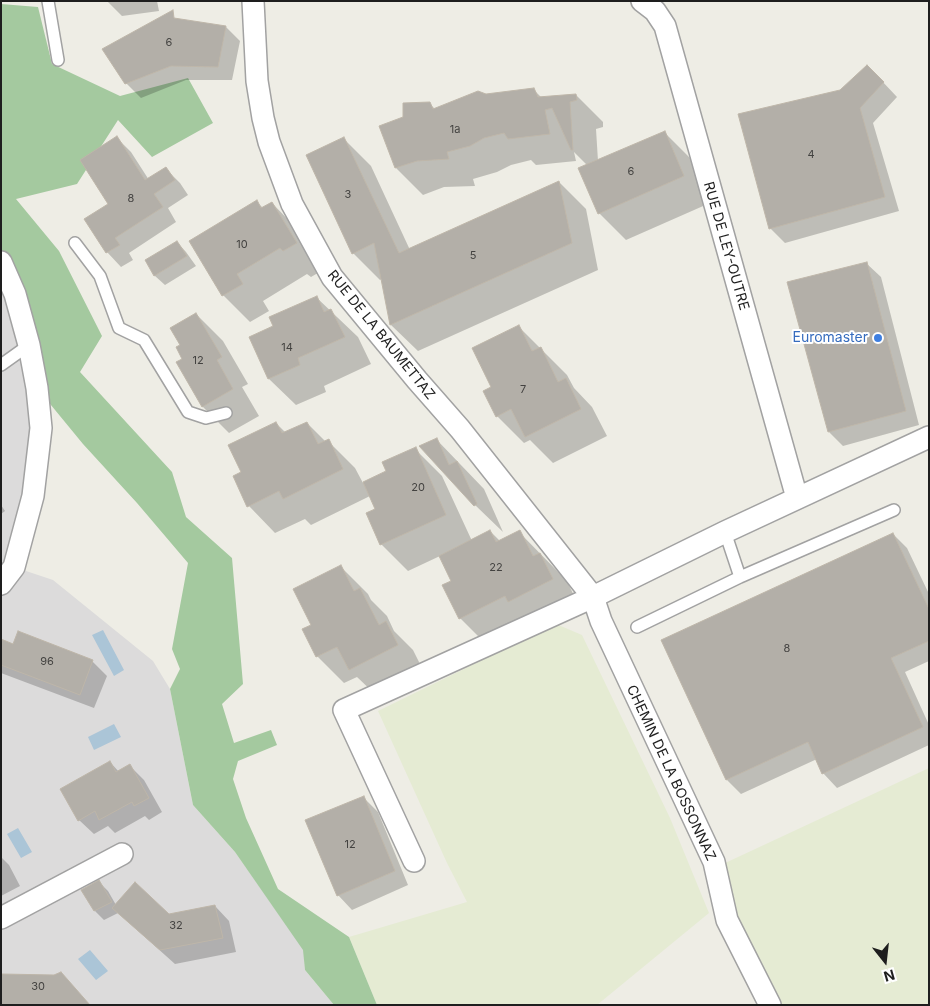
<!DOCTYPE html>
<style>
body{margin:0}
#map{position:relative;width:930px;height:1006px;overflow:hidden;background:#eeede5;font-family:Inter,sans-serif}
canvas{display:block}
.frame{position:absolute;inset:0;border:2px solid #1e1e1e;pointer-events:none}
.north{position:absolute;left:860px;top:936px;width:50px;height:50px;-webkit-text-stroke:4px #fff;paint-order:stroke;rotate:164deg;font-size:14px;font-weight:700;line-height:20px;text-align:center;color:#1e1e1e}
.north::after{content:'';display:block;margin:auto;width:18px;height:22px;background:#1e1e1e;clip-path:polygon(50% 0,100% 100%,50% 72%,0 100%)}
</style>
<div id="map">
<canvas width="930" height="1006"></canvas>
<div class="frame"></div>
<div class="north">N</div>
</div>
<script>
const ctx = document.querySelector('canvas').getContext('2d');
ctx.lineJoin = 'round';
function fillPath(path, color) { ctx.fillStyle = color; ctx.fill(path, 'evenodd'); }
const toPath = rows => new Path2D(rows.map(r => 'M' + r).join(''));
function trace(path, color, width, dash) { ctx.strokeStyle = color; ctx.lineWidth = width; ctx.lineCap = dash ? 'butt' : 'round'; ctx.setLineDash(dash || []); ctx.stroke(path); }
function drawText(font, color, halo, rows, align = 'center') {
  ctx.font = font + ' Inter,sans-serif'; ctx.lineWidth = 4; ctx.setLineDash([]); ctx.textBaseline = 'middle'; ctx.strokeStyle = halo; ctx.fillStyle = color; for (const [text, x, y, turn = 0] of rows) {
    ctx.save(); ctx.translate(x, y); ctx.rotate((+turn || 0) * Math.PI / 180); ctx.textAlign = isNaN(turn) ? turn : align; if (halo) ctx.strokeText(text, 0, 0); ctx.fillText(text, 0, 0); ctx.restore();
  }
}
fillPath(toPath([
 [1,262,37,388,14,567,53,580,153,661,170,689,193,805,235,852,304,950,305,970,334,1005,1,1005]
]), '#dcdbdb');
fillPath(toPath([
 [556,624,582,635,670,818,709,913,597,1005,377,1005,349,937,467,902,447,863,378,711],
 [929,768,929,1005,779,1005,737,922,723,864]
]), '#e5ebd3');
fillPath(toPath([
 [1,4,38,7,52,64,120,96,188,78,213,123,152,157,118,120,77,184,16,199,59,251,102,336,80,372,172,472,186,517,232,558,243,684,222,704,234,743,271,730,277,745,238,761,233,779,246,818,278,889,349,937,377,1005,334,1005,305,970,303,950,235,852,193,805,170,689,180,669,172,649,188,563,137,503,83,444,37,388,1,262]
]), '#a4c99f');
fillPath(toPath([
 [103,630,124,670,114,676,92,635],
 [114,724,121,737,94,750,88,737],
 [18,828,32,852,21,858,7,834],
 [90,950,108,971,96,980,78,959]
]), '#abc5d7');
fillPath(toPath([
 [107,1,157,1,159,11,122,16],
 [226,27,240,41,232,80,186,80,141,98,126,83,104,49],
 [881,80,897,97,873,123,899,211,785,243,770,228,740,115],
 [533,89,542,98,576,95,603,122,603,127,596,129,598,161,664,132,691,159,710,203,626,240,599,213,587,165,574,152,576,161,536,165,531,160,511,165,497,172,473,179,475,186,444,187,423,195,396,168,381,126,405,118,429,103,436,110,486,95],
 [117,138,131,152,149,180,166,169,180,183,188,195,168,208,176,222,129,253,133,260,121,267,107,252,86,220,110,204],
 [344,139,371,166,410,250,559,182,586,209,598,270,418,351,391,325,382,279,380,280,353,253],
 [257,202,263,208,272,203,298,230,323,270,311,277,307,274,263,301,269,311,250,322,223,295,191,241],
 [177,242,186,252,196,266,165,285,155,276,147,261],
 [866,263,881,277,919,425,843,446,829,432],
 [316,297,358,337,371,364,324,386,326,392,296,405,269,379,250,338,275,327],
 [196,314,223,341,248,384,242,387,259,416,229,433,202,406,184,359,181,345],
 [518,326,567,375,574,388,592,407,607,436,553,463,530,440,524,443,497,416,493,387],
 [276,423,286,433,307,423,326,442,328,441,355,468,363,483,388,472,415,449,442,476,472,541,490,531,500,541,519,532,567,581,579,606,487,645,460,618,453,581,440,556,408,571,381,544,377,509,370,496,311,525,305,519,275,533,249,506,243,473],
 [436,439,484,489,503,532,475,505,421,446],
 [1,505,5,511,1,514],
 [893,534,907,548,929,594,929,661,905,672,929,725,929,745,837,788,823,773,817,759,741,794,727,780],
 [341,567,368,594,371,600,387,616,394,631,413,650,424,672,377,696,357,677,344,683,317,656],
 [1,641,14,646,92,661,107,676,94,708,1,673],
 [110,762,119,772,130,766,144,780,162,812,149,820,145,816,115,833,108,826,94,834,79,820],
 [364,798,378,812,408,885,352,910,338,895],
 [1,857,9,865,20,886,1,896],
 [99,882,108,891,116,905,169,915,215,906,229,921,236,952,175,964,118,913,104,920,95,911,83,890]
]), '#0003');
const building = toPath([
 [173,10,174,18,226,26,218,67,171,66,125,84,102,49,173,10],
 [867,65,884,82,860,108,885,197,769,229,738,114,840,90,867,65],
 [534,88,538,97,576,94,577,100,570,102,573,150,571,150,552,108,545,110,550,134,508,139,504,133,484,138,470,146,447,152,449,159,417,161,395,168,379,126,403,117,403,103,430,102,433,109,478,91,486,94,534,88],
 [665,131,684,176,598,214,578,168,665,131],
 [117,136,145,180,166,167,175,180,154,194,163,207,115,238,120,245,106,253,84,219,108,204,80,160,117,136],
 [344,137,399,253,559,181,572,243,390,325,374,243,352,254,306,155,344,137],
 [257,200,261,208,272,202,297,243,283,251,280,248,237,274,243,284,222,296,189,241,257,200],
 [177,241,187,256,154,276,145,260,177,241],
 [867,262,906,411,828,432,787,282,867,262],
 [317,296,324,312,331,309,345,337,298,358,300,365,268,379,249,337,273,326,269,317,317,296],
 [196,313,222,357,217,360,233,389,202,407,176,362,182,359,176,347,180,345,170,328,196,313],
 [519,325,532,351,541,347,558,382,566,378,581,409,525,437,511,409,496,417,483,391,491,387,472,348,519,325],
 [276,422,282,433,307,422,318,444,329,439,343,469,283,499,279,491,247,507,233,476,241,472,228,445,276,422],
 [437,438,449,465,457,461,477,504,474,506,419,446,437,438],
 [416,447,446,515,380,545,366,513,375,509,363,482,386,471,382,462,416,447],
 [490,530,496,542,520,530,533,556,540,553,553,579,508,602,505,596,459,619,442,585,451,581,439,556,490,530],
 [893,533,929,609,929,641,891,658,923,727,822,774,808,742,726,780,661,640,893,533],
 [341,565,354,591,360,588,379,625,386,621,398,645,349,670,337,647,316,657,302,629,311,625,293,589,341,565],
 [18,631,93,660,80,695,1,665,1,639,13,644,18,631],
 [110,761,116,772,130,764,149,798,134,806,132,802,99,820,95,811,78,821,60,789,110,761],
 [364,796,395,871,337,896,305,820,364,796],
 [99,880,112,902,94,911,81,890,99,880],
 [135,882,169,914,215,905,223,938,160,950,112,908,135,882],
 [61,972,90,1005,1,1005,1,974,54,975,61,972]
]);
fillPath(building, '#b3afa8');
trace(building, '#beb6a9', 1);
const service = toPath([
 [48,1,58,60],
 [75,243,100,276,119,328,144,340,188,412,206,418,226,413],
 [1,365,29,345],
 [725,532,740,577],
 [637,627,740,577,894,510]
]);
const minor = toPath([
 [253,1,257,81,263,118,269,142,292,204,332,277,417,380,460,429,593,597,601,621,714,862,727,920,770,1005],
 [642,1,655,11,665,26,797,498],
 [1,262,15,294,29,345,37,388,41,428,33,496,14,567,1,584],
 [414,861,344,710,593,597,725,532,929,437],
 [1,918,122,854]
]);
trace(service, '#a2a2a2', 14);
trace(minor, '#a2a2a2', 24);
trace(service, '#fff', 11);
trace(minor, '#fff', 21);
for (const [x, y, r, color] of [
 [878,338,5,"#3f7fe0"]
]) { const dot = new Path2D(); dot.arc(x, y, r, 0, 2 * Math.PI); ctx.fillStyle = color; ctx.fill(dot); trace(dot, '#fff', 2); }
drawText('11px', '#434240', null, [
 ["6",169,43],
 ["1a",455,130],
 ["4",811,155],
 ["6",631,172],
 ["3",348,195],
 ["8",131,199],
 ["10",242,245],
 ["5",473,256],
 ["14",287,348],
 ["12",198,361],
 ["7",523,390],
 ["20",418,488],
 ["22",496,568],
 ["8",787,649],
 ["96",47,662],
 ["12",350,845],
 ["32",176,926],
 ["30",38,987]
]);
drawText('14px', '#1e1e1e', '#fff', [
 ["RUE DE LEY-OUTRE",726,246,74],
 ["RUE DE LA BAUMETTAZ",381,335,51],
 ["CHEMIN DE LA BOSSONNAZ",671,773,65]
]);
drawText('14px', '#366cbe', '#fff', [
 ["Euromaster",868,338]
], 'right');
</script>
